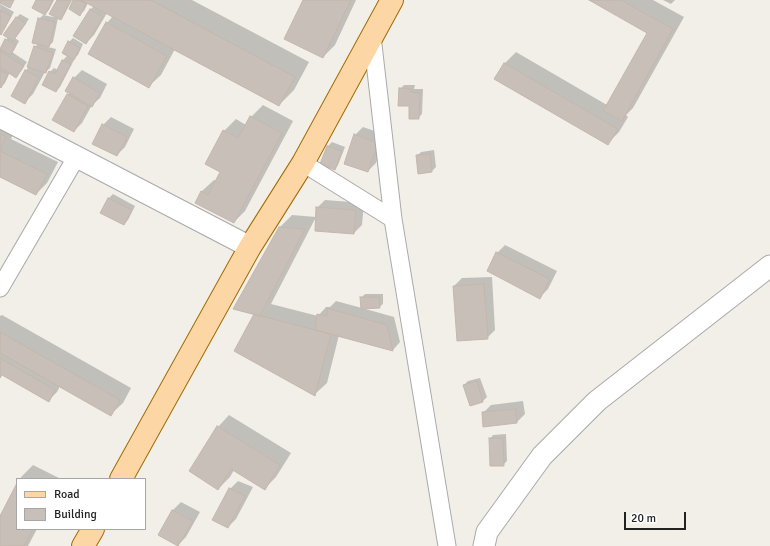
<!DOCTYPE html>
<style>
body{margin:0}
#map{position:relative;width:770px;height:546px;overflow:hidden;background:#f2efe9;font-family:Signika,sans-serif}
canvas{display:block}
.legend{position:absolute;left:16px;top:478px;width:130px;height:52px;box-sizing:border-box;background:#fff;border:1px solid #a7a7a7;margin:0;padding:5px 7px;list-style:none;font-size:12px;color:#222}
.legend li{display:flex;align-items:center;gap:8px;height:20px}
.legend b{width:20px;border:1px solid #a7a7a7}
.scale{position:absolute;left:624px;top:512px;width:62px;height:18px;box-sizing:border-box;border:2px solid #222;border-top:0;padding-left:5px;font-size:12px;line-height:14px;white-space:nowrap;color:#222;-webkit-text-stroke:3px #fff;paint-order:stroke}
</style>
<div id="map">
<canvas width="770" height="546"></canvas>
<ul class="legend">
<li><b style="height:5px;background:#fcd6a4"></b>Road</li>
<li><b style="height:11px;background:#c7bfb8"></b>Building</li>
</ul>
<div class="scale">20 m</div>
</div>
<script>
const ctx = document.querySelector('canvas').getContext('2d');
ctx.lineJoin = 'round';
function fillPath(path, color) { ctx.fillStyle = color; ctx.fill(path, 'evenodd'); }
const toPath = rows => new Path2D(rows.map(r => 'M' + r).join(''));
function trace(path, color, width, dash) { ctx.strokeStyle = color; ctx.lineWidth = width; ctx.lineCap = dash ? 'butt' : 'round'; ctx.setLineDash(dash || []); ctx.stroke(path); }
fillPath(toPath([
 [38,0,54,0,49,10,45,14],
 [58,0,72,0,64,15,60,19,58,18,53,42,48,47,56,49,50,68,45,72,33,94,25,102,12,96,26,70,29,67,35,47,38,44,39,19,43,15,58,18],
 [75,0,192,0,309,62,294,90,279,105,175,49,161,75,149,86,107,23,113,16,107,13,94,35,86,43,90,10,94,6,88,3,84,11,80,14],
 [304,0,356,0,335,45,323,57],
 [591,0,653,0,684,17,633,108,626,115,628,117,619,132,608,143,496,78,505,63,516,52,607,105,648,32],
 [663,0,675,0,671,4],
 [0,4,14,12,4,30,1,34],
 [20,14,29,19,15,38,19,41,14,50,12,52,27,62,20,72,10,72,5,83,1,87,0,86,0,49,8,37,5,34,17,17],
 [73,38,83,44,78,55,73,59,74,60,60,87,56,91,50,72,54,68,58,70,63,60,68,55,69,42],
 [82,70,107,84,100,98,92,105,82,123,74,131,68,95,70,93,74,78],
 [404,85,415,85,414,89,423,89,422,114,418,118,400,89],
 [263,105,293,121,245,211,234,222,196,202,202,191,214,180,217,181,221,172,224,131,236,119,246,125,251,117],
 [0,117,17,126,11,139,58,162,47,183,36,194,0,176],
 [111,117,134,129,125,147,117,155,103,125],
 [363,127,386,135,376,163,368,171,355,135],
 [332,142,345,147,338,165,335,169,321,164,328,146],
 [434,150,436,167,432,171,417,156,421,152],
 [113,194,135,206,128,220,124,224,102,212,109,198],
 [325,200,364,203,362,225,354,233,317,208],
 [292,215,316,217,271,304,318,316,326,307,330,307,336,301,362,308,361,298,365,294,383,294,383,304,379,307,362,308,394,317,400,342,393,350,339,335,327,383,315,394,256,314,280,227],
 [505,245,557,271,548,289,540,297,497,253],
 [492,277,495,330,487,338,454,286,462,278],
 [2,315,131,388,123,403,111,414,60,386,57,392,49,400,3,374,0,377,0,316],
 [480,378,487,397,483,401,471,405,464,385,468,381],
 [523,401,525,414,517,422,483,413,491,405],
 [229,415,291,453,276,477,265,488,234,470,230,477,218,489,218,427],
 [506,434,507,461,503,465,490,439,493,435],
 [33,465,61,479,20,479,22,476],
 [238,481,253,487,236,519,228,527,230,489],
 [17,486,17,529,37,529,28,546,0,546,0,518],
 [181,502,200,512,186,537,178,545,160,534,173,510]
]), '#0003');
const building = toPath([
 [0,0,14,0,10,8,0,3,0,0],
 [36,0,53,0,45,15,32,8,36,0],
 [57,0,71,0,61,20,49,14,57,0],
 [73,0,78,0,86,4,80,16,69,9,73,0],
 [81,0,151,0,295,77,279,106,81,0],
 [303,0,351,0,323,58,284,39,303,0],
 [589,0,621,0,673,29,622,121,603,111,647,33,589,0],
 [90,9,103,17,86,44,73,36,90,9],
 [0,10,11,16,1,35,0,34,0,10],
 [16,17,26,23,13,41,3,35,16,17],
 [38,18,55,22,49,47,32,43,38,18],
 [106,22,167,56,149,88,88,54,106,22],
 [5,39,16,45,11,55,0,49,5,39],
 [68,41,80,48,74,60,62,53,68,41],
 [34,46,53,53,46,73,27,67,34,46],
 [0,51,24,66,16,78,0,67,0,51],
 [62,60,71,64,56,92,42,85,49,71,55,74,62,60],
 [504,63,618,129,608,145,494,79,504,63],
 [0,70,8,74,1,88,0,87,0,70],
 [25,70,39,77,25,104,11,96,25,70],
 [73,77,100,93,92,107,65,91,73,77],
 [399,88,411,89,411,92,420,93,419,119,409,119,409,106,398,106,399,88],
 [67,94,88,106,74,132,52,120,67,94],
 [250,116,282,133,234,223,195,203,201,191,208,195,220,172,205,164,223,130,238,138,250,116],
 [102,124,127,137,117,156,92,144,102,124],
 [0,134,6,137,0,150,0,134],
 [354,134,378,143,368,172,344,164,354,134],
 [327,146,342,151,335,170,320,164,327,146],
 [0,151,47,174,36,195,0,177,0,151],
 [430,154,432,172,418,174,416,155,430,154],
 [108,198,132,210,124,225,100,213,108,198],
 [316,207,356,210,354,234,315,231,316,207],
 [279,227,305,229,260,316,233,309,279,227],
 [496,252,550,279,540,299,487,271,496,252],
 [484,284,488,339,457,341,453,286,484,284],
 [360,297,379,297,380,308,361,309,360,297],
 [327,308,387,325,393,351,315,330,317,314,327,316,327,308],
 [254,314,331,334,315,396,234,351,254,314],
 [0,332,120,400,111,416,0,353,0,332],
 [0,358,55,390,49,402,2,375,0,378,0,358],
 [477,381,483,402,470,406,463,385,477,381],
 [516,409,517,423,483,427,482,412,516,409],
 [217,426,280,465,265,490,231,469,218,490,189,471,217,426],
 [489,438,503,438,504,466,490,466,489,438],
 [17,483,17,529,33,529,24,546,0,546,0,516,17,483],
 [229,488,245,496,228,528,212,520,229,488],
 [172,510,193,521,178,546,158,535,172,510]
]);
fillPath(building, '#c7bfb8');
trace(building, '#c4b6ab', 1);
const minor = toPath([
 [372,36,393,219,447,546],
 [303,163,393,219],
 [0,288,77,156]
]);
const tertiary = toPath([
 [0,117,250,247],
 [484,546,487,532,542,456,597,401,770,266]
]);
const primary = toPath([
 [121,479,250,247,303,163,392,0],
 [83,546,93,529]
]);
trace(minor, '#a9a9a9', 19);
trace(tertiary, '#a9a9a9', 23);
trace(primary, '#a06b00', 24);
trace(minor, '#fff', 17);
trace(tertiary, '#fff', 21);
trace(primary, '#fcd6a4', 22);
</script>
